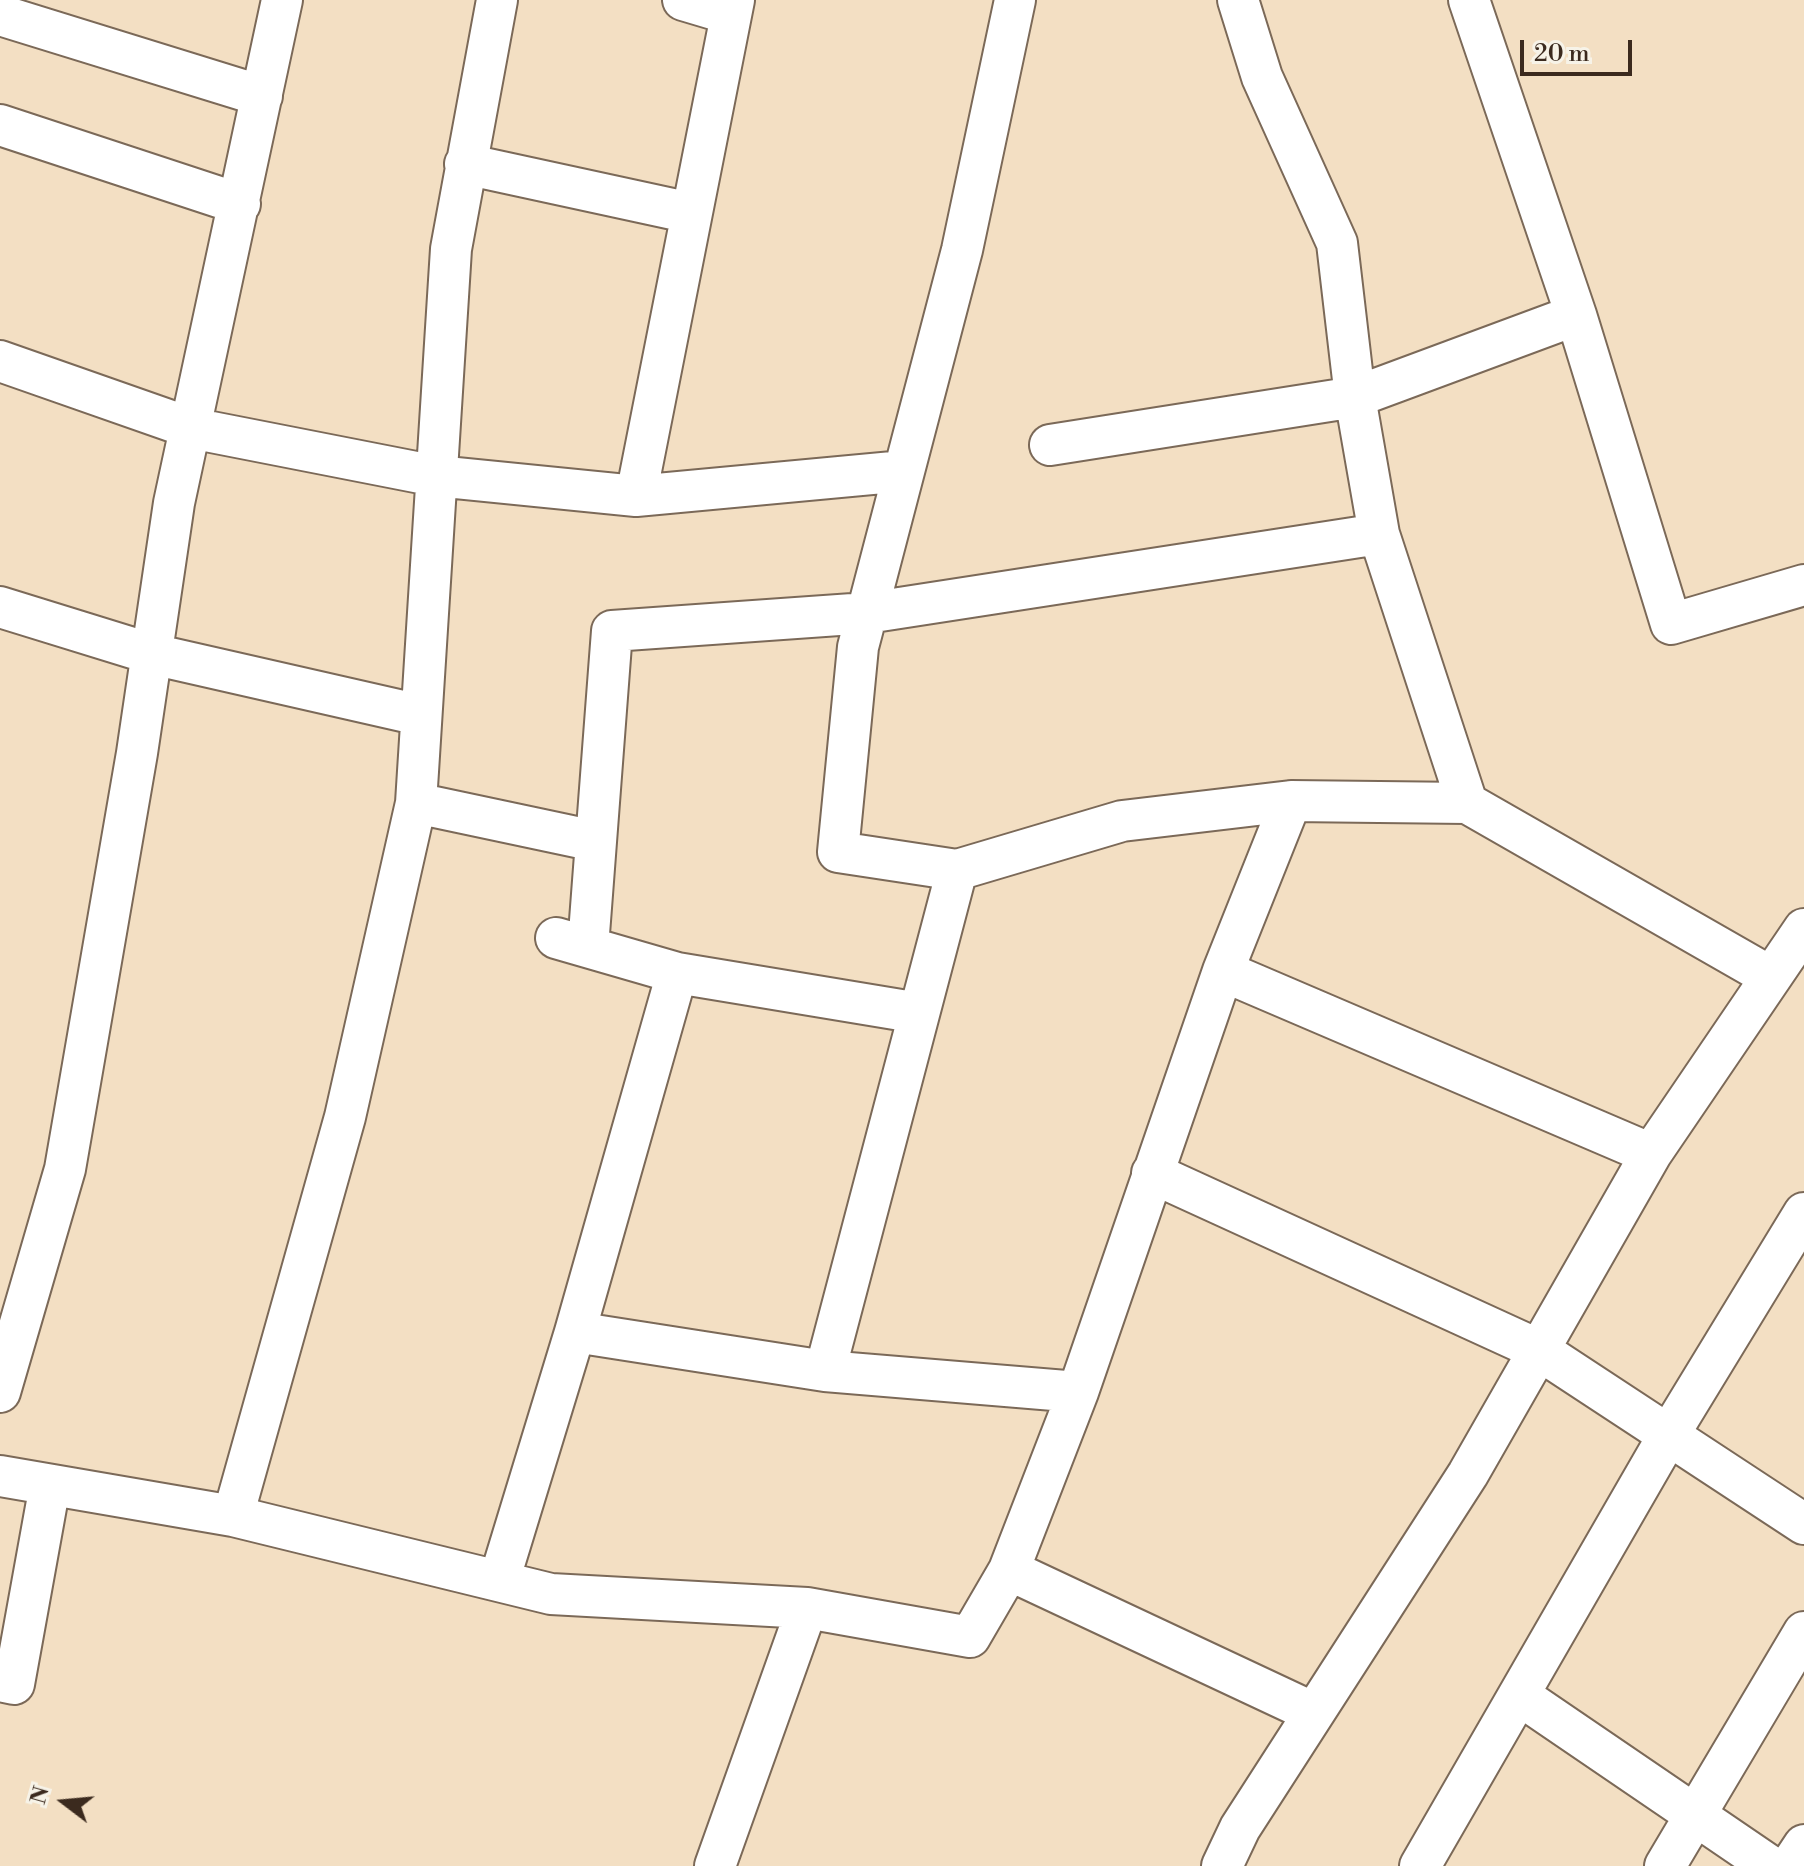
<!DOCTYPE html>
<style>
body{margin:0}
#map{position:relative;width:1804px;height:1866px;overflow:hidden;background:#f3dfc3;font-family:"Libre Bodoni",serif}
canvas{display:block}
.north{position:absolute;left:24px;top:1762px;width:80px;height:80px;-webkit-text-stroke:6px #f7f3e8;paint-order:stroke;rotate:286deg;font-size:22px;font-weight:700;line-height:32px;text-align:center;color:#3b2a1e}
.north::after{content:'';display:block;margin:auto;width:28px;height:36px;background:#3b2a1e;clip-path:polygon(50% 0,100% 100%,50% 72%,0 100%)}
.scale{position:absolute;left:1520px;top:40px;width:112px;height:36px;box-sizing:border-box;border:4px solid #3b2a1e;border-top:0;padding-left:10px;font-size:24px;line-height:28px;white-space:nowrap;color:#3b2a1e;-webkit-text-stroke:6px #f7f3e8;paint-order:stroke}
</style>
<div id="map">
<canvas width="1804" height="1866"></canvas>
<div class="north">N</div>
<div class="scale">20 m</div>
</div>
<script>
const ctx = document.querySelector('canvas').getContext('2d');
ctx.lineJoin = 'round';
const toPath = rows => new Path2D(rows.map(r => 'M' + r).join(''));
function trace(path, color, width, dash) { ctx.strokeStyle = color; ctx.lineWidth = width; ctx.lineCap = dash ? 'butt' : 'round'; ctx.setLineDash(dash || []); ctx.stroke(path); }
const street = toPath([
 [683,0,730,14],
 [1469,0,1576,315,1671,624,1804,585],
 [0,15,262,96],
 [0,125,240,204],
 [465,164,691,213],
 [0,361,191,428,436,476,636,496,904,471],
 [1050,445,1355,397,1576,315],
 [636,496,734,0],
 [0,607,152,654,420,715],
 [416,803,595,841],
 [1467,803,1771,977],
 [957,870,1122,821,1291,801],
 [556,938,677,973,919,1013],
 [588,947,612,631,867,613,1379,534],
 [1223,971,1651,1154],
 [1152,1173,1539,1350,1804,1524],
 [575,1332,825,1371,1078,1392],
 [825,1371,957,870,838,852,858,647,962,250,1015,0],
 [0,1392,65,1169,137,753,174,503,282,0],
 [0,1476,233,1516,551,1594,807,1608,970,1637,1009,1570,1314,1713],
 [233,1516,345,1117,416,803,451,249,497,0],
 [1009,1570,1078,1392,1223,971,1291,801,1467,803,1379,534,1355,397,1337,243,1262,77,1238,0],
 [499,1581,575,1332,677,973],
 [0,1681,14,1684,50,1485],
 [1519,1695,1770,1866],
 [715,1866,807,1608],
 [1222,1866,1240,1828,1468,1474,1651,1154,1804,929],
 [1420,1866,1668,1436,1804,1213],
 [1665,1866,1804,1632],
 [1790,1866,1804,1845]
]);
trace(street, '#7b6958', 44);
trace(street, '#fff', 40);
</script>
